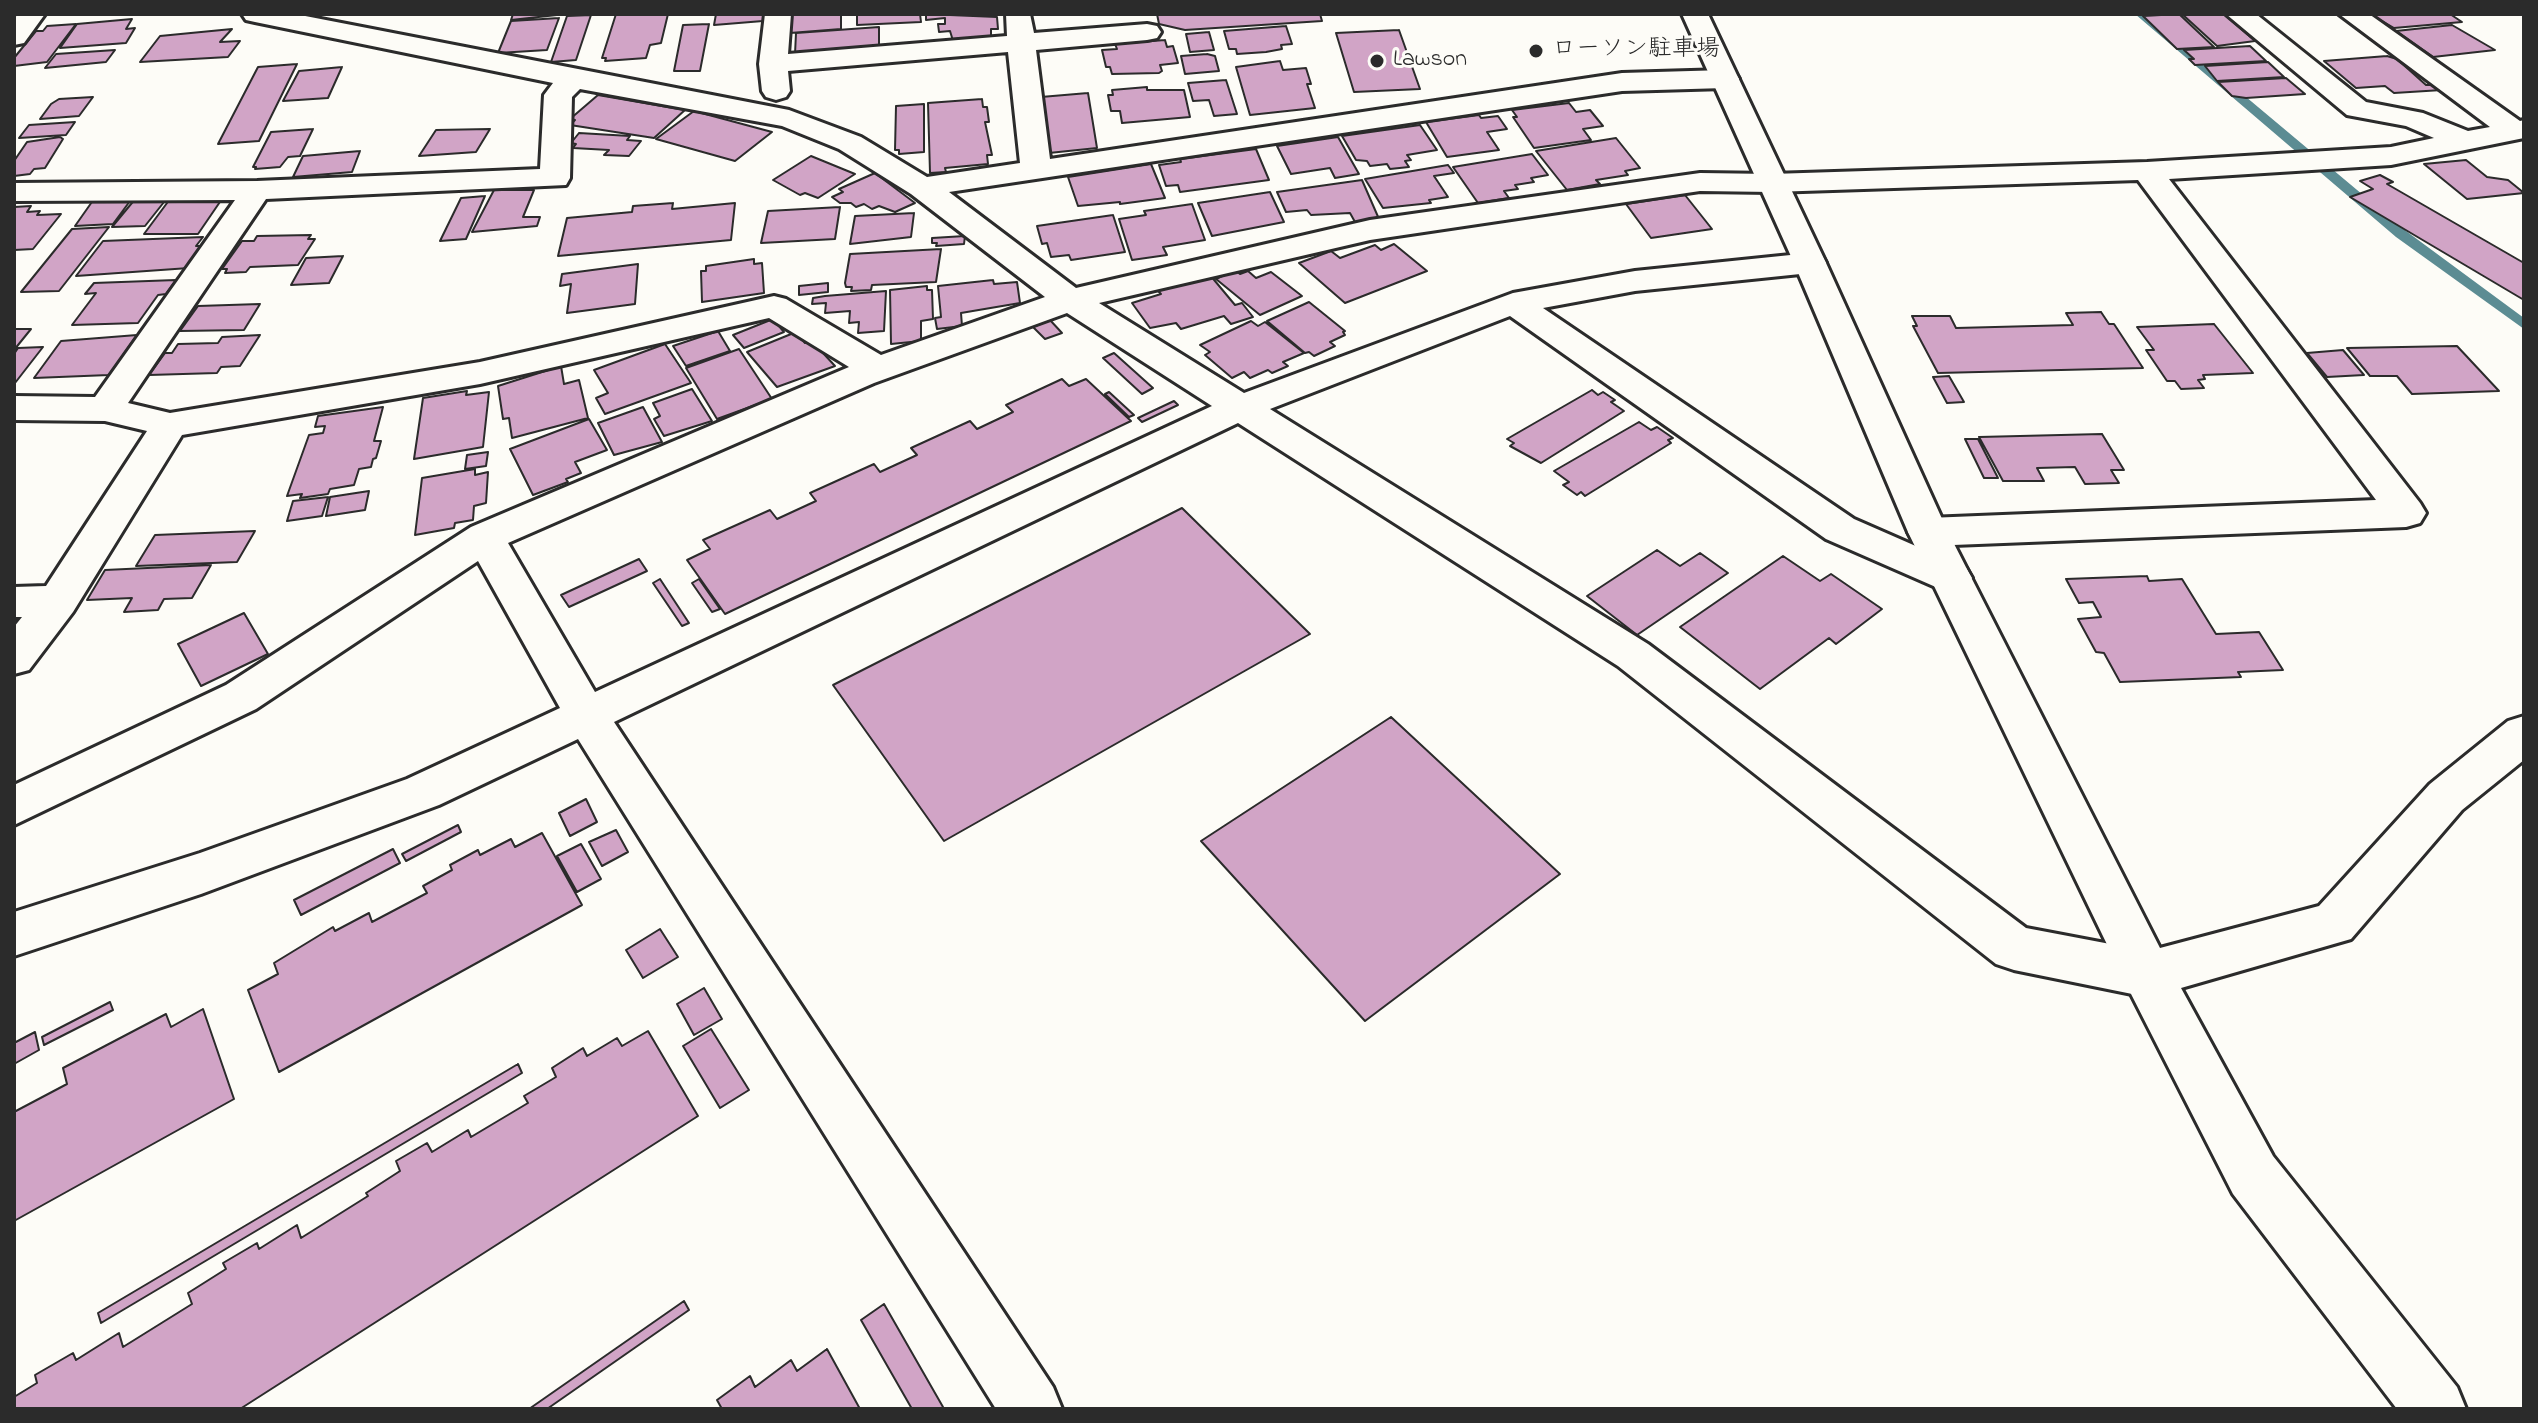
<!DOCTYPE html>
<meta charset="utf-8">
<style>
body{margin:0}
#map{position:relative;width:2538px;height:1423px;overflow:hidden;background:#fdfcf7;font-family:"Indie Flower",sans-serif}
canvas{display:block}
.frame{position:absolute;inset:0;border:16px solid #2b2b2b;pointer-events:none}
</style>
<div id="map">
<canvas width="2538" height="1423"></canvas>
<div class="frame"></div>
</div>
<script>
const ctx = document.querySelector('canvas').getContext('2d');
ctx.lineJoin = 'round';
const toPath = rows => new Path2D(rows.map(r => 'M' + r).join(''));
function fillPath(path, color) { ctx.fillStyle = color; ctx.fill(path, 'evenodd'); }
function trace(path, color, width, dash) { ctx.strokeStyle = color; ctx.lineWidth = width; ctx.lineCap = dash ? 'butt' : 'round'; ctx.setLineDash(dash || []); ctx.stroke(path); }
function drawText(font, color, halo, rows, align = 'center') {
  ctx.font = font + ' "Indie Flower","Klee One",sans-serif'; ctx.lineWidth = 6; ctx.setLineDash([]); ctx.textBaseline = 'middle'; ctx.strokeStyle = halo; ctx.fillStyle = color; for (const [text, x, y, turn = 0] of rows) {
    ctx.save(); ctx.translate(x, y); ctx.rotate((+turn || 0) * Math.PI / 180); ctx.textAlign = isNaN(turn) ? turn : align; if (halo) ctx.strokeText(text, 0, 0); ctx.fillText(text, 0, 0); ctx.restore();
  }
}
fillPath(toPath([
 [2135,14,2147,14,2406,231,2524,318,2524,329,2396,237,2135,14]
]), '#5c8c93');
const building = toPath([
 [513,14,566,14,511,20,513,14],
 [616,14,668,14,661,43,650,45,646,58,605,61,606,58,602,58,616,14],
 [716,14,764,14,763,21,714,25,716,14],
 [791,14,841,14,841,29,790,33,791,14],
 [857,14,920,14,921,22,857,25,857,14],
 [926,14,997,17,998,29,991,29,991,37,986,37,986,42,954,44,950,31,939,32,938,24,945,24,945,18,926,20,926,14],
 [1157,14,1320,14,1322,21,1185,30,1159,24,1157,14],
 [2179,14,2214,47,2177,49,2143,16,2179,14],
 [2182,14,2224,14,2255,41,2217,46,2182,14],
 [2370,14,2450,14,2462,22,2394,28,2370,14],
 [591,15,576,60,551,62,567,16,591,15],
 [559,18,547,50,498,53,511,21,559,18],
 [132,19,126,29,135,28,126,43,60,48,77,24,132,19],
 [76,24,47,62,14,66,14,58,36,31,43,31,47,26,76,24],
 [709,24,700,71,674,71,683,25,709,24],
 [2452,25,2495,50,2433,57,2396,31,2452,25],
 [1286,26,1292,44,1281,45,1282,49,1266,52,1237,54,1236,49,1229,49,1224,31,1286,26],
 [879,27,879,48,795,54,796,33,879,27],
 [232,29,220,42,240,41,228,57,140,62,160,36,232,29],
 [1399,30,1420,89,1354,92,1336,33,1399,30],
 [1209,32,1214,50,1190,52,1186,34,1209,32],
 [1165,40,1167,47,1173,46,1178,63,1160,65,1162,71,1159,73,1112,74,1110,67,1106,67,1102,50,1117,49,1115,44,1165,40],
 [2250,46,2266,61,2195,65,2189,59,2194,59,2184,50,2250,46],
 [115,50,106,62,45,68,56,54,115,50],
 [1207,54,1215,56,1219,71,1185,74,1181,56,1207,54],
 [2387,56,2397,59,2426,85,2436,85,2442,90,2394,93,2385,86,2356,88,2324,61,2387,56],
 [1280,61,1283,70,1306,68,1311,84,1307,84,1315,108,1250,115,1236,67,1280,61],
 [2268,62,2284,77,2217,81,2205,66,2268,62],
 [297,64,259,141,218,144,258,67,297,64],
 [342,67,328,98,283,101,299,71,342,67],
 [2286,78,2305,94,2246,98,2232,96,2218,82,2286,78],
 [1226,80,1237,114,1214,116,1209,100,1193,101,1188,83,1226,80],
 [1147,87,1147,90,1184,90,1190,117,1122,123,1120,111,1111,111,1108,95,1113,95,1112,90,1147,87],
 [1088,93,1097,148,1049,153,1041,97,1088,93],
 [598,95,685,110,654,138,570,125,575,120,570,119,598,95],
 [93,97,79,116,40,119,51,104,59,99,93,97],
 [982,99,983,107,987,107,989,122,985,122,992,155,987,155,988,164,945,168,946,172,930,173,928,103,982,99],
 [1569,103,1576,112,1590,110,1603,126,1583,129,1591,140,1534,148,1513,117,1517,117,1512,110,1569,103],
 [924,104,924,152,899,154,899,150,895,150,896,106,924,104],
 [694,111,772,132,735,161,656,139,694,111],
 [1479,115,1481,118,1498,116,1507,129,1487,132,1499,150,1447,157,1426,122,1479,115],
 [75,122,66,135,19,138,29,125,75,122],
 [1420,125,1437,150,1407,155,1411,160,1405,161,1409,167,1390,169,1387,164,1370,166,1367,161,1356,160,1342,136,1420,125],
 [313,129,300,156,288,157,280,167,255,169,256,167,253,167,271,132,313,129],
 [490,129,476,152,419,156,436,130,490,129],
 [579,133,630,136,627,140,641,141,629,156,604,155,609,150,573,148,576,144,571,143,579,133],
 [60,137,63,139,45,168,34,169,30,174,14,176,14,161,27,142,60,137],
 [1338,137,1359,174,1335,178,1330,168,1291,174,1277,146,1338,137],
 [1616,138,1640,168,1625,171,1628,175,1596,180,1600,184,1567,190,1536,151,1616,138],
 [1256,149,1269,180,1180,192,1178,185,1166,186,1159,165,1181,162,1180,159,1256,149],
 [360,151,352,172,293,177,303,156,360,151],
 [1532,154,1548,175,1531,178,1534,182,1515,185,1518,189,1504,191,1509,198,1478,203,1453,167,1532,154],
 [811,156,855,174,818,198,805,193,800,195,773,180,811,156],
 [2466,160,2487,177,2508,180,2524,193,2467,199,2424,164,2466,160],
 [1151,164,1165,198,1120,204,1120,202,1078,206,1068,177,1151,164],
 [1448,165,1454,173,1434,176,1448,197,1429,200,1431,203,1383,208,1365,179,1448,165],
 [875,173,915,203,895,212,879,206,872,209,864,204,856,207,851,203,840,203,832,197,843,192,839,189,875,173],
 [2380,175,2393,182,2387,184,2524,263,2524,300,2350,197,2373,189,2360,181,2380,175],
 [1362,180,1379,219,1355,222,1350,213,1311,215,1307,210,1286,212,1277,192,1362,180],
 [494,190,534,190,523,217,540,217,537,226,472,232,494,190],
 [1270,192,1284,222,1212,236,1198,203,1270,192],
 [1685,195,1712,229,1651,238,1626,204,1685,195],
 [224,196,198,234,144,234,170,199,224,196],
 [485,196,466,239,440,241,461,198,485,196],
 [133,197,113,224,75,226,94,199,133,197],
 [168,197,145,226,112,227,136,198,168,197],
 [673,203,672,209,735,203,731,240,558,256,567,218,632,212,633,206,673,203],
 [1192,204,1205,240,1163,247,1167,255,1132,260,1119,219,1146,215,1144,211,1192,204],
 [31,206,27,212,40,211,37,215,61,214,33,249,14,250,14,207,31,206],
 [840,207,835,239,761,243,768,211,840,207],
 [914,213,911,237,850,244,855,216,914,213],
 [1113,215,1125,252,1071,260,1069,255,1051,257,1047,243,1042,244,1037,226,1113,215],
 [109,227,59,291,21,292,72,229,109,227],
 [311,235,308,239,315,239,298,265,250,267,246,272,225,273,227,269,222,269,242,241,254,241,257,236,311,235],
 [965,236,964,244,936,246,937,243,932,243,932,238,965,236],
 [203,237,196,246,203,246,189,268,76,276,103,241,203,237],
 [1394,244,1427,271,1345,303,1299,263,1331,251,1340,258,1375,245,1381,250,1394,244],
 [941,249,936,282,872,285,871,290,851,291,852,287,846,287,845,283,850,254,941,249],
 [343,256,329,283,291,285,306,258,343,256],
 [754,259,754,264,762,263,764,293,702,302,701,271,706,271,706,266,754,259],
 [638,264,635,304,567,313,571,284,560,286,562,274,638,264],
 [1235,270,1240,274,1248,271,1256,278,1271,272,1302,296,1260,315,1216,279,1235,270],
 [1210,275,1235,305,1242,303,1253,317,1231,324,1224,316,1181,329,1176,323,1150,328,1132,303,1161,294,1158,291,1210,275],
 [176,280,166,294,158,295,138,323,72,325,96,293,85,294,94,283,176,280],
 [993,280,994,284,1017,282,1020,303,961,313,962,326,937,329,935,318,941,317,938,286,993,280],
 [828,283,828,292,799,295,799,286,828,283],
 [927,286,927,290,932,290,933,319,921,321,921,341,891,344,890,290,927,286],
 [886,291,884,331,858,333,859,322,849,323,850,311,825,313,826,303,812,304,813,298,825,296,886,291],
 [1309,302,1345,331,1343,332,1345,335,1330,342,1335,346,1314,356,1309,352,1305,353,1267,321,1309,302],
 [260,304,244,330,180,331,198,306,260,304],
 [2101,312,2109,324,2114,324,2143,368,1938,373,1913,326,1917,326,1912,316,1950,316,1956,328,2073,325,2066,313,2101,312],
 [773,319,784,332,744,348,733,335,773,319],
 [1050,320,1062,333,1045,339,1033,327,1050,320],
 [1251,321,1258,326,1265,322,1304,353,1283,362,1288,366,1272,373,1268,370,1250,378,1244,372,1232,378,1205,355,1210,352,1200,345,1251,321],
 [2214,324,2253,373,2203,375,2205,379,2198,380,2204,388,2181,389,2175,381,2167,381,2146,350,2154,350,2137,327,2214,324],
 [14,329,31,329,14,350,14,329],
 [718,331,730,351,686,366,673,346,718,331],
 [796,332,805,343,811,340,835,366,777,387,747,352,796,332],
 [137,335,109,375,34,378,61,341,137,335],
 [260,335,240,366,221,367,217,373,149,375,165,353,172,353,178,344,218,343,222,337,260,335],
 [665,344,691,383,605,414,596,398,608,393,594,370,665,344],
 [2457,346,2499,391,2412,394,2397,376,2370,376,2347,348,2457,346],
 [43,347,15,383,14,384,14,354,18,348,43,347],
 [739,349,772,399,717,419,686,368,739,349],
 [2343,350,2364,375,2327,377,2307,353,2343,350],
 [1114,353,1153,388,1142,394,1103,358,1114,353],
 [561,366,564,384,579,380,588,418,512,438,509,418,503,419,498,386,561,366],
 [1949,376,1964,402,1947,403,1933,377,1949,376],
 [1062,379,1069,386,1086,379,1131,421,725,614,687,560,710,549,703,540,770,510,777,519,816,501,810,493,874,464,880,472,917,455,911,448,970,421,977,429,1013,412,1006,405,1062,379],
 [692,389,712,421,664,436,654,419,660,416,653,403,692,389],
 [1592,390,1598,395,1603,392,1615,400,1611,402,1624,411,1541,463,1510,446,1514,443,1507,439,1592,390],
 [467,391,466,395,489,392,483,447,414,459,423,398,467,391],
 [1109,392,1134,415,1129,417,1105,394,1109,392],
 [1174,401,1178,405,1142,422,1138,418,1174,401],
 [383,407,374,441,381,441,376,458,373,459,371,467,359,469,354,485,330,489,328,494,300,498,302,494,287,496,309,435,323,433,325,426,315,427,318,416,383,407],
 [643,407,662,442,614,455,598,423,643,407],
 [589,419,607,450,575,462,581,473,566,479,568,482,533,495,510,449,589,419],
 [1639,422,1651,430,1657,427,1673,438,1668,440,1671,443,1585,496,1581,492,1577,495,1563,485,1569,482,1554,471,1639,422],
 [2102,434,2124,470,2111,470,2119,483,2085,484,2075,467,2037,468,2044,481,2003,481,1979,437,2102,434],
 [1965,439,1978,439,1998,478,1984,478,1965,439],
 [488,452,486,466,465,469,467,455,488,452],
 [475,469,475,475,488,472,486,503,474,506,473,520,455,523,454,528,415,535,422,478,475,469],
 [369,491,365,510,326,516,330,497,369,491],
 [328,497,322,516,287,521,293,501,328,497],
 [1182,508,1310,634,944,841,833,685,1182,508],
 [255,531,237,562,136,566,155,535,255,531],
 [1657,550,1680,566,1700,553,1728,573,1637,635,1587,596,1657,550],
 [1783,556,1820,581,1831,574,1882,609,1836,644,1829,638,1760,689,1680,627,1783,556],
 [639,559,647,571,569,607,561,595,639,559],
 [211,565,192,598,164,599,158,610,124,612,132,598,87,600,105,570,211,565],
 [2147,576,2149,581,2182,579,2216,634,2259,632,2283,670,2238,672,2241,677,2120,682,2104,653,2096,652,2078,619,2101,617,2093,602,2079,603,2066,579,2147,576],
 [660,579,689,623,682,626,653,583,660,579],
 [699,579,720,609,712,612,692,583,699,579],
 [244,613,268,654,201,686,178,644,244,613],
 [1391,717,1560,874,1365,1021,1201,841,1391,717],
 [586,799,597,822,570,836,559,813,586,799],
 [458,825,461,832,406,861,402,854,458,825],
 [616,830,628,852,602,866,589,842,616,830],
 [542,833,582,905,279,1072,248,990,278,974,274,963,333,927,335,931,369,913,372,922,427,893,423,886,452,870,450,865,478,850,480,855,511,839,515,847,542,833],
 [581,844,601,879,577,892,557,856,581,844],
 [393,849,400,863,301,915,294,900,393,849],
 [660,929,678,957,643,978,626,950,660,929],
 [704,988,722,1019,694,1035,677,1004,704,988],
 [110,1002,113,1010,44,1045,42,1037,110,1002],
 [203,1009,234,1099,14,1221,14,1112,67,1084,63,1068,166,1014,171,1027,203,1009],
 [711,1029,749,1090,720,1108,683,1046,711,1029],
 [648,1031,698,1116,240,1409,14,1409,14,1397,37,1383,35,1375,73,1353,76,1360,119,1333,123,1347,192,1304,188,1293,226,1269,223,1263,257,1243,259,1249,297,1225,301,1238,368,1196,366,1193,400,1171,396,1161,427,1143,432,1152,468,1130,471,1137,528,1103,524,1096,556,1077,552,1068,583,1048,587,1056,617,1038,622,1046,648,1031],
 [35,1032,39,1050,14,1064,14,1043,35,1032],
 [518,1064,522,1073,101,1323,98,1313,518,1064],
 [684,1301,689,1310,547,1409,529,1409,684,1301],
 [884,1304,943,1407,941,1409,912,1409,861,1320,884,1304],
 [827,1349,860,1409,722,1409,717,1400,750,1376,755,1387,791,1360,797,1371,827,1349]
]);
fillPath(building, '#d1a4c6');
trace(building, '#2b2b2b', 2);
const minor = toPath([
 [18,14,45,14,24,43,14,45,14,19,18,14],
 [242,14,295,14,789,110,861,137,927,177,1020,163,1008,52,788,71,790,91,786,97,776,100,766,97,762,91,759,64,765,14,791,14,788,54,1007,36,1006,14,1030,14,1034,33,1147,24,1157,26,1161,32,1157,38,1147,40,1036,50,1050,159,1622,73,1725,70,1735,73,1739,79,1735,85,1725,88,1622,91,949,192,1076,288,1370,220,1700,173,1772,174,2147,162,2391,147,2434,138,2406,126,2347,115,2226,14,2256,14,2366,102,2423,113,2468,131,2490,127,2339,14,2369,14,2520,121,2524,120,2524,138,2391,165,2169,179,2420,503,2426,513,2420,523,2406,527,1928,546,1914,542,1908,532,1914,522,1928,518,2376,500,2138,180,1772,192,1700,191,1370,240,1099,303,1244,393,1513,293,1635,271,1810,253,1822,256,1826,263,1822,270,1810,273,1635,291,1543,308,1854,519,1966,568,1972,578,1966,588,1952,593,1938,588,1826,539,1510,316,1270,409,1648,644,2026,928,2147,951,2165,958,2172,974,2165,990,2147,997,2014,970,1996,964,1618,666,1238,423,614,722,1053,1387,1062,1409,996,1409,578,739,439,805,201,894,14,956,14,912,200,853,407,779,560,708,478,561,256,709,14,825,14,785,226,685,471,527,849,367,769,318,480,384,182,435,73,612,29,670,14,674,14,627,22,617,14,617,14,587,46,586,147,431,105,421,14,420,14,396,95,397,235,200,14,201,14,183,257,181,540,169,544,95,553,83,255,22,246,20,242,14],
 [580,89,782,126,839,149,911,194,1045,297,881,355,786,299,774,296,480,362,170,413,128,403,266,199,566,185,570,178,572,97,580,89],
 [1067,313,1212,406,595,692,508,543,874,383,1067,313]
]);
const tertiary = toPath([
 [1682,14,1708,14,1826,263,1948,532,2160,948,2319,906,2430,784,2508,721,2524,716,2524,760,2462,810,2351,939,2181,988,2273,1156,2457,1387,2466,1409,2397,1409,2233,1194,2129,990,1908,532,1794,263,1682,14]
]);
trace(minor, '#2b2b2b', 6);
trace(tertiary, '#2b2b2b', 6);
fillPath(minor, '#fdfcf7');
fillPath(tertiary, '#fdfcf7');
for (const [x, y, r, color] of [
 [1536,51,8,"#2b2b2b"],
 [1377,61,8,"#2b2b2b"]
]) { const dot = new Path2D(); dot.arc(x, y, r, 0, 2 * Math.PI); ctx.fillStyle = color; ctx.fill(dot); trace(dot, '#fdfcf7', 3); }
drawText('24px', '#2b2b2b', '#fdfcf7', [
 ["ローソン駐車場",1552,51],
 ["Lawson",1393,61]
], 'left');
</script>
